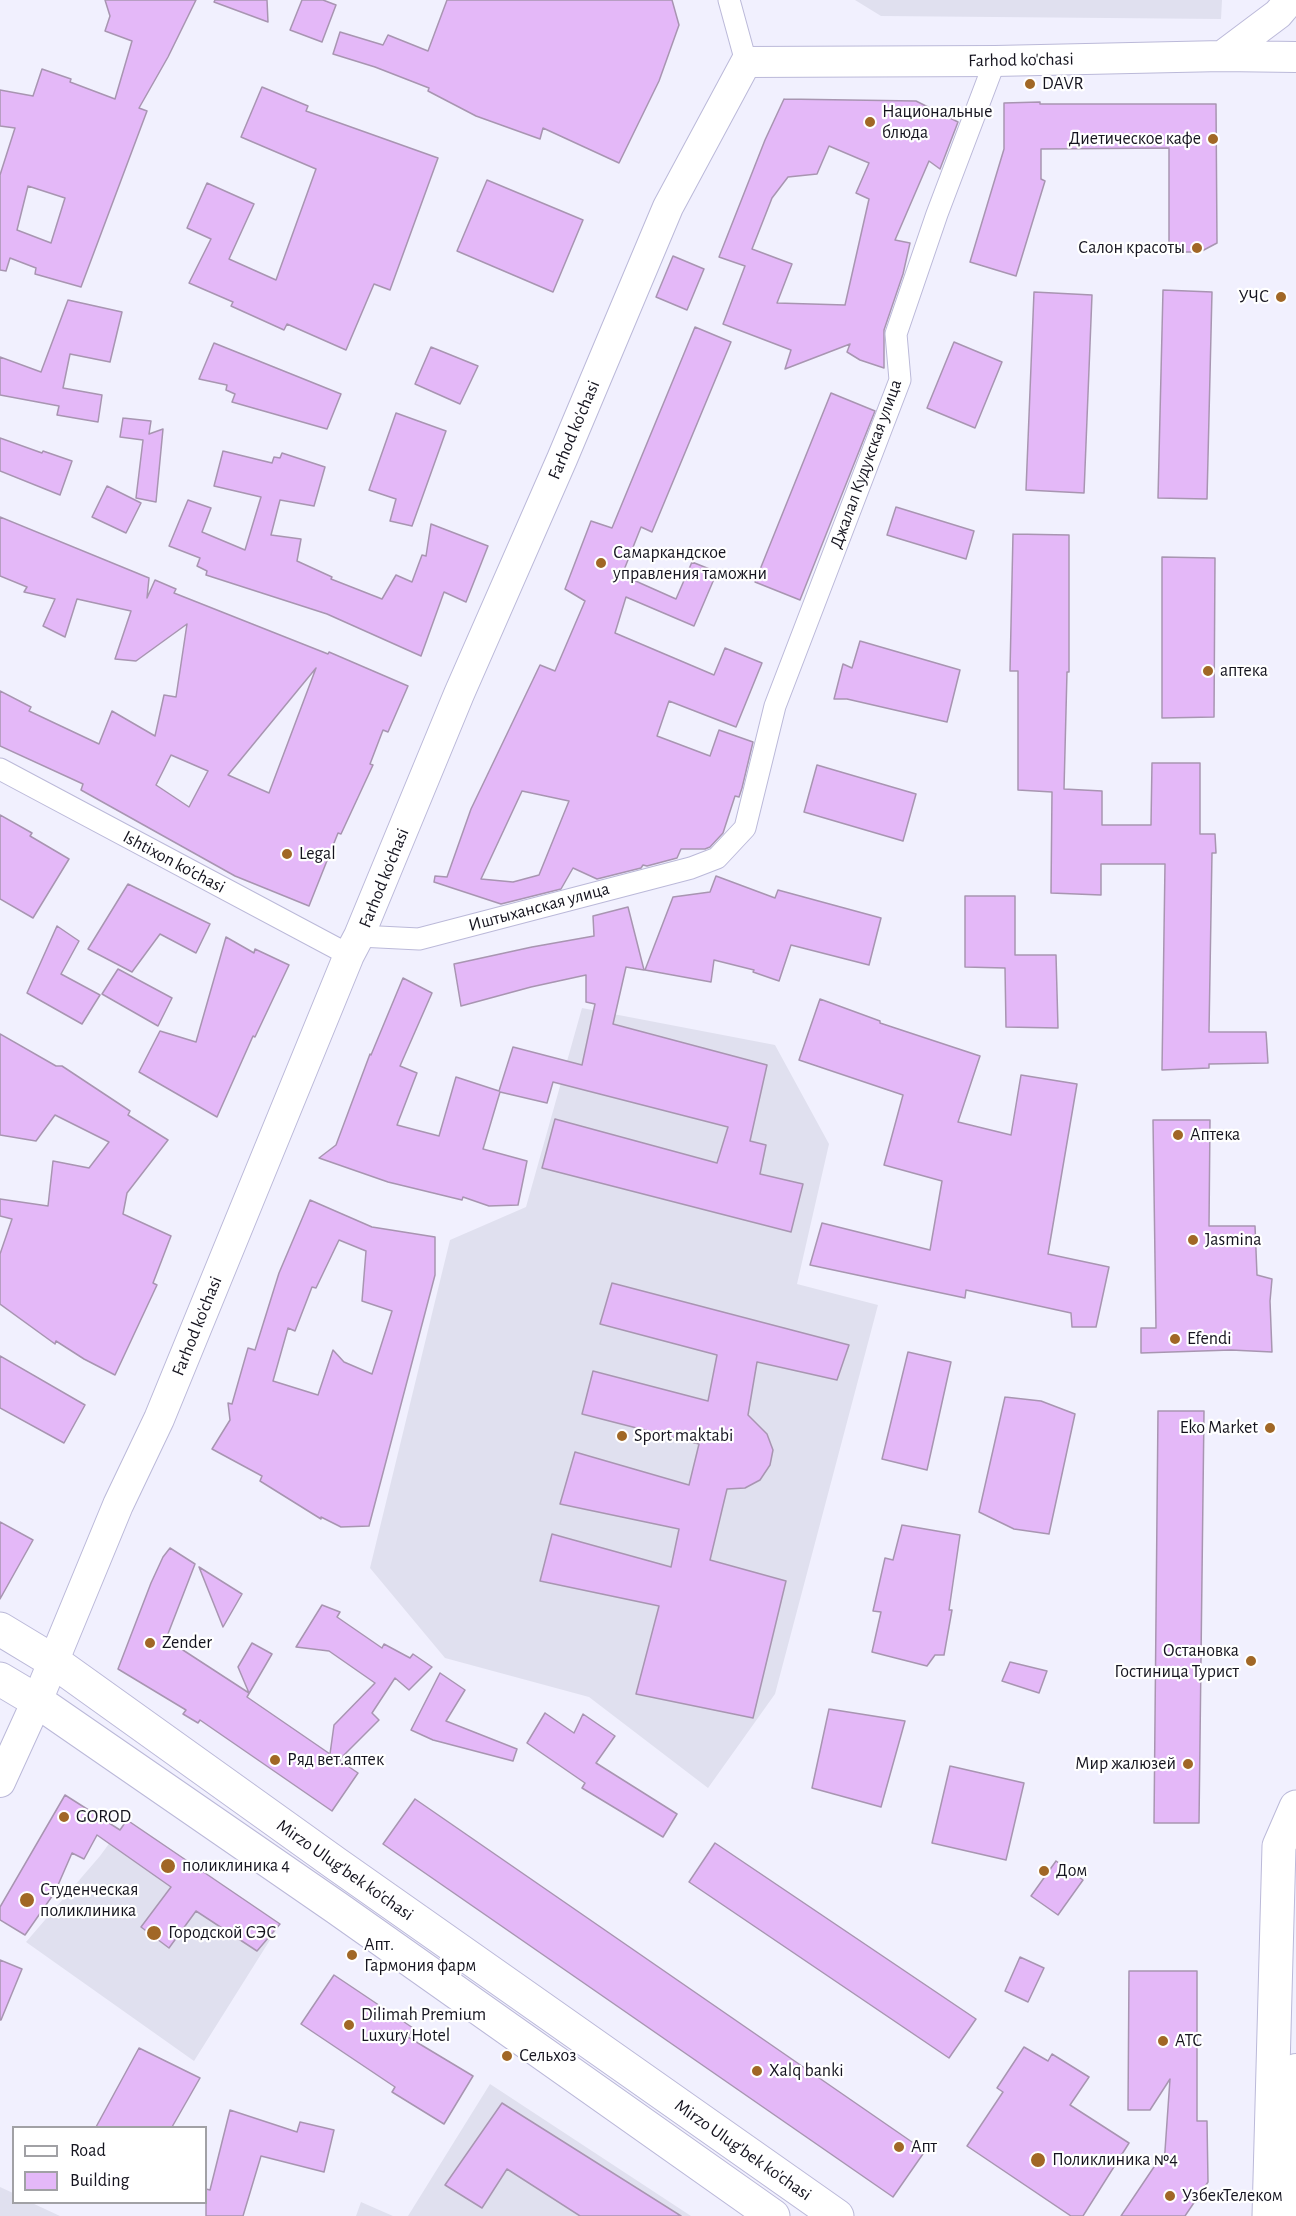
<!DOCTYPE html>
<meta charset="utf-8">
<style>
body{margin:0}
#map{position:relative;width:1296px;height:2216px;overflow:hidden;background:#f1f0fe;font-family:"Alegreya Sans",sans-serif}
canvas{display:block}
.legend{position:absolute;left:12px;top:2126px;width:195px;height:78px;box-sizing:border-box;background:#fff;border:2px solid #a1a1a5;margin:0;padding:8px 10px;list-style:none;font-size:18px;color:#15141f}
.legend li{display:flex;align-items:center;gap:12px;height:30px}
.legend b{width:30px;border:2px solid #a1a1a5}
</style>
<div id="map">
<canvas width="1296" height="2216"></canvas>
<ul class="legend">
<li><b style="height:8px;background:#fff"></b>Road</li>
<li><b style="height:16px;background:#e4b8f8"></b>Building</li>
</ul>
</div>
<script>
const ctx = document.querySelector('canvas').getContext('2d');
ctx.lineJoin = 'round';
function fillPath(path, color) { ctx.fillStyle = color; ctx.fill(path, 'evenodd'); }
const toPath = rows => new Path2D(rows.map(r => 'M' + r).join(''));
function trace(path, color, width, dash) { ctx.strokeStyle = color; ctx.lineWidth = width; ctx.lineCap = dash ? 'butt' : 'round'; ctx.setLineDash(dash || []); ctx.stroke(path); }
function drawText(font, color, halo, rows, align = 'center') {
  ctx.font = font + ' "Alegreya Sans",sans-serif'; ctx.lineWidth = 4.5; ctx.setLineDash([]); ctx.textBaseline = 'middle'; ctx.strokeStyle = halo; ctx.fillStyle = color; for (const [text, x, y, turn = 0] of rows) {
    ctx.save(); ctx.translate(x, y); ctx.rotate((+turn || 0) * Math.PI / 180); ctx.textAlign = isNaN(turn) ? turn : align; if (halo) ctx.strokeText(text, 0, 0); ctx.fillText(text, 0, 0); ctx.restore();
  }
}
fillPath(toPath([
 [855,0,1222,0,1221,19,881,16],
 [582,1008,775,1045,829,1144,797,1284,878,1305,775,1694,708,1788,589,1697,445,1658,370,1568,450,1240,526,1207],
 [127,1819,280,1924,194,2061,26,1942,100,1856],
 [490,2084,691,2216,408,2216],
 [0,2187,13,2193,14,2202,32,2203,60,2216,0,2216],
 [361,2202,393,2216,356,2216]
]), '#e0e0ef');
const building = toPath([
 [105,0,196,0,168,57,139,108,147,111,81,287,35,274,36,268,10,258,6,271,0,270,0,175,15,128,0,126,0,90,33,96,42,69,71,79,70,82,115,99,132,41,105,31,110,16,105,0],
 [28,186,65,198,51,243,17,230,28,186],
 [215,0,267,0,268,22,214,2,215,0],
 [302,0,323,0,336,5,322,42,290,30,302,0],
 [447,0,672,0,679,25,659,81,619,163,543,128,540,139,476,116,428,91,429,88,375,67,333,54,340,32,383,45,388,35,428,51,447,0],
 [262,87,308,106,306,111,438,158,390,290,374,284,346,350,287,324,284,330,231,306,233,302,189,283,211,239,187,228,207,183,254,204,229,259,276,280,316,169,241,137,262,87],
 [784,99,916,101,958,122,940,169,929,161,895,240,910,243,903,274,884,330,884,368,860,360,847,352,850,344,785,369,791,350,723,324,745,266,719,257,765,140,784,99],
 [829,146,869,163,856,193,869,199,845,305,777,303,792,264,752,249,772,198,788,177,817,174,829,146],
 [1040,102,1040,104,1216,104,1217,243,1200,252,1169,252,1169,148,1041,149,1041,179,1045,181,1016,276,970,262,1004,149,1004,103,1040,102],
 [487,180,583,220,553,292,457,251,487,180],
 [673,256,704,269,687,310,656,297,673,256],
 [1163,290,1212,292,1207,499,1158,498,1163,290],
 [1034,292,1092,295,1084,493,1026,490,1034,292],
 [68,300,122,312,110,362,70,354,63,388,102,395,98,422,57,415,59,406,0,395,0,357,41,372,68,300],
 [695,327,731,342,652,532,641,527,622,575,676,599,692,562,717,572,694,626,626,597,615,633,714,675,725,648,762,663,736,727,669,701,657,736,710,756,719,730,753,742,742,788,739,797,735,796,723,833,710,847,705,849,681,849,677,858,647,866,643,865,641,868,597,879,573,868,561,889,501,904,434,882,435,876,447,877,471,809,540,665,555,671,585,601,565,589,591,521,612,528,695,327],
 [522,791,569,801,539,875,513,882,481,879,522,791],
 [954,342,1002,362,975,428,927,408,954,342],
 [214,343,341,394,327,429,232,402,235,394,226,390,227,385,199,379,214,343],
 [431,347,478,366,460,404,415,384,431,347],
 [831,393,875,411,800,600,755,582,831,393],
 [396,413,446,431,412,526,390,521,396,499,369,490,396,413],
 [123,418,151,421,149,434,163,429,156,502,136,498,143,440,120,437,123,418],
 [0,438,42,453,43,451,72,461,60,495,0,471,0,438],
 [223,451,272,463,274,457,280,458,282,453,325,467,314,506,280,500,271,535,301,539,297,561,332,577,331,579,382,599,396,575,412,582,422,555,426,556,431,524,488,546,466,602,444,592,421,656,327,614,206,575,207,571,197,566,200,558,169,546,188,500,211,508,202,532,245,550,261,497,214,486,223,451],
 [107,486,141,503,126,533,92,517,107,486],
 [896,507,974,531,966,559,887,535,896,507],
 [0,517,149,578,147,598,155,580,176,589,174,593,328,654,329,652,408,686,388,732,383,730,370,764,373,765,341,834,338,833,309,906,235,876,81,790,83,784,0,746,0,691,31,707,29,711,99,744,112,711,155,736,164,695,176,697,187,624,136,661,115,659,131,611,77,599,65,637,43,626,55,599,24,592,27,587,0,576,0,517],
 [316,668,269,793,228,775,316,668],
 [171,755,208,771,189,807,156,785,171,755],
 [1013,534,1069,535,1069,672,1067,672,1064,789,1102,791,1102,825,1151,825,1152,763,1200,763,1200,834,1215,834,1216,853,1212,853,1209,1032,1266,1032,1268,1063,1209,1064,1209,1068,1162,1070,1165,864,1101,864,1101,895,1051,893,1052,792,1018,790,1018,671,1010,671,1013,534],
 [1162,557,1215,558,1214,717,1162,718,1162,557],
 [860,641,960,670,947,722,847,699,834,699,843,664,852,668,860,641],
 [817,765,916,794,903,841,804,812,817,765],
 [0,815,32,833,30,836,69,859,33,918,0,899,0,815],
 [716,876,775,898,778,890,881,918,869,965,791,945,779,981,753,972,754,970,714,960,711,982,645,970,673,897,710,892,716,876],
 [128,884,210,924,196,953,160,934,132,972,88,949,128,884],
 [965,896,1015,896,1015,955,1056,955,1058,1028,1006,1027,1005,968,965,967,965,896],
 [628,907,644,970,626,967,613,1024,767,1065,750,1141,766,1145,760,1174,803,1184,791,1232,542,1168,555,1119,717,1163,728,1127,553,1082,547,1103,500,1092,483,1149,527,1161,518,1205,489,1206,463,1197,462,1200,388,1182,319,1158,336,1145,370,1054,371,1055,403,978,432,993,400,1066,417,1073,397,1125,439,1136,456,1077,499,1091,513,1047,582,1065,595,1004,586,1002,586,975,531,987,461,1006,454,964,532,947,594,936,593,916,628,907],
 [57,926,79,941,61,974,100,995,82,1024,27,993,57,926],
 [226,937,254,953,255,949,289,965,255,1037,253,1036,217,1117,139,1072,160,1031,196,1042,226,937],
 [118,969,172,998,158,1026,102,994,118,969],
 [820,999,880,1021,880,1023,980,1056,958,1122,1011,1135,1021,1075,1077,1084,1048,1254,1109,1267,1096,1327,1072,1327,1071,1313,966,1290,965,1298,810,1265,822,1223,930,1250,942,1181,884,1165,903,1095,799,1060,820,999],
 [0,1034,56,1066,62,1066,130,1111,128,1115,168,1140,127,1193,123,1214,171,1236,153,1283,157,1285,115,1375,84,1359,56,1341,55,1344,0,1304,0,1254,12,1219,0,1216,0,1199,48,1206,53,1161,89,1168,109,1142,55,1115,36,1141,0,1135,0,1034],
 [1153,1120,1210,1120,1209,1226,1255,1226,1257,1275,1272,1279,1270,1301,1272,1352,1231,1350,1141,1353,1141,1328,1156,1328,1153,1120],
 [310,1200,372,1227,435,1237,435,1275,369,1526,341,1527,321,1517,321,1519,260,1481,262,1476,212,1449,230,1420,228,1403,232,1404,248,1348,255,1350,279,1273,310,1200],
 [339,1240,366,1251,362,1301,392,1311,372,1374,344,1362,333,1350,318,1395,273,1381,288,1328,295,1331,312,1287,316,1288,339,1240],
 [612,1283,849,1345,837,1380,757,1362,748,1415,767,1434,773,1450,770,1465,760,1480,745,1488,727,1489,710,1560,786,1581,753,1718,636,1694,659,1606,540,1581,552,1534,671,1567,679,1529,560,1504,575,1452,689,1485,699,1444,582,1414,593,1371,708,1401,717,1355,600,1324,612,1283],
 [908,1352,951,1362,927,1470,882,1459,908,1352],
 [0,1356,85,1405,64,1443,0,1408,0,1356],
 [1005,1397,1041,1401,1075,1414,1049,1534,1014,1529,979,1512,1005,1397],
 [1158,1411,1204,1411,1199,1823,1154,1823,1158,1411],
 [0,1522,33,1540,0,1599,0,1522],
 [902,1525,960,1535,949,1610,952,1610,944,1655,935,1655,927,1666,872,1652,881,1612,873,1611,885,1558,893,1560,902,1525],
 [170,1548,195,1564,166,1639,249,1693,238,1667,252,1643,272,1654,247,1697,330,1754,334,1725,375,1683,329,1651,296,1647,322,1605,340,1612,337,1617,382,1648,384,1644,410,1658,413,1654,432,1667,409,1690,395,1678,372,1713,379,1720,339,1760,358,1773,332,1811,200,1720,198,1723,183,1714,186,1710,118,1669,151,1583,163,1557,170,1548],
 [199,1567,242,1594,223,1627,199,1567],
 [1010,1662,1047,1671,1039,1693,1002,1681,1010,1662],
 [440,1673,465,1690,446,1721,517,1749,513,1761,433,1740,411,1730,440,1673],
 [829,1709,905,1721,881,1807,812,1788,829,1709],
 [545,1713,574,1733,583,1714,615,1736,596,1763,677,1814,663,1837,582,1788,585,1783,527,1743,545,1713],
 [950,1766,1024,1783,1006,1860,932,1843,950,1766],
 [65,1795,120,1830,127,1820,280,1924,257,1951,196,1911,169,1948,141,1927,171,1887,97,1835,84,1859,72,1853,55,1892,25,1935,0,1920,0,1907,65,1795],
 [415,1799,925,2151,893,2197,383,1844,415,1799],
 [715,1843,976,2019,949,2058,689,1882,715,1843],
 [1056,1861,1083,1880,1058,1915,1031,1896,1056,1861],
 [1020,1957,1044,1968,1028,2002,1005,1991,1020,1957],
 [0,1960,22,1969,1,2020,0,2020,0,1960],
 [1129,1971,1197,1971,1197,2121,1207,2121,1208,2182,1185,2216,1121,2216,1158,2161,1164,2165,1170,2079,1150,2110,1128,2110,1129,1971],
 [334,1975,413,2028,408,2037,473,2076,444,2124,392,2092,395,2087,301,2024,334,1975],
 [1024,2047,1048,2061,1052,2054,1089,2077,1070,2105,1129,2143,1083,2216,1071,2216,967,2146,1003,2092,997,2088,1024,2047],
 [139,2048,200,2078,172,2127,96,2127,139,2048],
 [502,2103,681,2216,580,2216,507,2169,482,2208,445,2185,502,2103],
 [230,2110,297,2132,300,2122,334,2130,324,2172,261,2156,243,2216,206,2216,206,2189,210,2190,230,2110]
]);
fillPath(building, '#e4b8f8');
trace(building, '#a895b1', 1.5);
const street = toPath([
 [729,0,746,62],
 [0,769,349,955],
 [359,936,419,939,691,868,717,858,745,828,775,706,900,380,896,334,937,214,995,61]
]);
const secondary = toPath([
 [1222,56,1278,14,1290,0],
 [0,1782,37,1701,118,1505,159,1419,349,955,359,936,459,694,562,459,668,207,746,62,995,61,1222,56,1296,57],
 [1291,2216,1296,2069]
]);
const primary = toPath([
 [0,1629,53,1661,335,1863,837,2216],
 [0,1679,37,1701,337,1908,773,2216],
 [1269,2216,1279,1846,1296,1807]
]);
trace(street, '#bbb9d9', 23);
trace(secondary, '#bbb9d9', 32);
trace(primary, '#bbb9d9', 35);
trace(street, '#fff', 21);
trace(secondary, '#fff', 30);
trace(primary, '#fff', 33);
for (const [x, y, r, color] of [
 [1030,84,6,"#a16726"],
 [870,122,6,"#a16726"],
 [1213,139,6,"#a16726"],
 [1197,248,6,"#a16726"],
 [1281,297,6,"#a16726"],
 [601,563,6,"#a16726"],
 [1208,671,6,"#a16726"],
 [287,854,6,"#a16726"],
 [1178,1135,6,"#a16726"],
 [1193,1240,6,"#a16726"],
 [1175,1339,6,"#a16726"],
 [1270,1428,6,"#a16726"],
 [622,1436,6,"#a16726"],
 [150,1643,6,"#a16726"],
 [1251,1661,6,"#a16726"],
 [275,1760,6,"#a16726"],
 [1188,1764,6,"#a16726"],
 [64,1817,6,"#a16726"],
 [168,1866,8,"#a16726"],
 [1044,1871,6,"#a16726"],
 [27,1900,8,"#a16726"],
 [154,1933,8,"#a16726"],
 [352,1955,6,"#a16726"],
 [349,2025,6,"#a16726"],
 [1163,2041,6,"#a16726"],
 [507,2056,6,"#a16726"],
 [757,2071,6,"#a16726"],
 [899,2147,6,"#a16726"],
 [1038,2160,8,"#a16726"],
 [1170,2196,6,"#a16726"]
]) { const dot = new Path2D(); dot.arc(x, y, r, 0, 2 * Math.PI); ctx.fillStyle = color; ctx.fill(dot); trace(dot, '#fff', 2); }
drawText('18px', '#15141f', '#fff', [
 ["Farhod ko'chasi",1021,60,-1],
 ["Farhod ko'chasi",574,430,-67],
 ["Джалал Кудукская улица",866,464,-70],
 ["Ishtixon ko'chasi",174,862,28],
 ["Farhod ko'chasi",384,878,-68],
 ["Иштыханская улица",539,907,-15],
 ["Farhod ko'chasi",197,1326,-68],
 ["Mirzo Ulug'bek ko'chasi",345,1870,35],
 ["Mirzo Ulug'bek ko'chasi",743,2150,35]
]);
drawText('18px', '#15141f', '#fff', [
 ["DAVR",1042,84],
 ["Национальные",882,112],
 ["блюда",882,133],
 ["Диетическое кафе",1201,139,"right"],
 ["Салон красоты",1185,248,"right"],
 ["УЧС",1269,297,"right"],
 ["Самаркандское",613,553],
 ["управления таможни",613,574],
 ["аптека",1220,671],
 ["Legal",299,854],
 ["Аптека",1190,1135],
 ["Jasmina",1205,1240],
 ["Efendi",1187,1339],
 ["Eko Market",1258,1428,"right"],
 ["Sport maktabi",634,1436],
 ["Zender",162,1643],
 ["Остановка",1239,1651,"right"],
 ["Гостиница Турист",1239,1672,"right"],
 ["Ряд вет.аптек",287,1760],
 ["Мир жалюзей",1176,1764,"right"],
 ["GOROD",76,1817],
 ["поликлиника 4",182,1866],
 ["Дом",1056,1871],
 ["Студенческая",40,1890],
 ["поликлиника",40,1911],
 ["Городской СЭС",168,1933],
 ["Апт.",364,1945],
 ["Гармония фарм",364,1966],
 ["Dilimah Premium",361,2015],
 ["Luxury Hotel",361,2036],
 ["ATC",1175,2041],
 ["Сельхоз",519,2056],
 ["Xalq banki",769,2071],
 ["Апт",911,2147],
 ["Поликлиника №4",1052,2160],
 ["УзбекТелеком",1182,2196]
], 'left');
</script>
